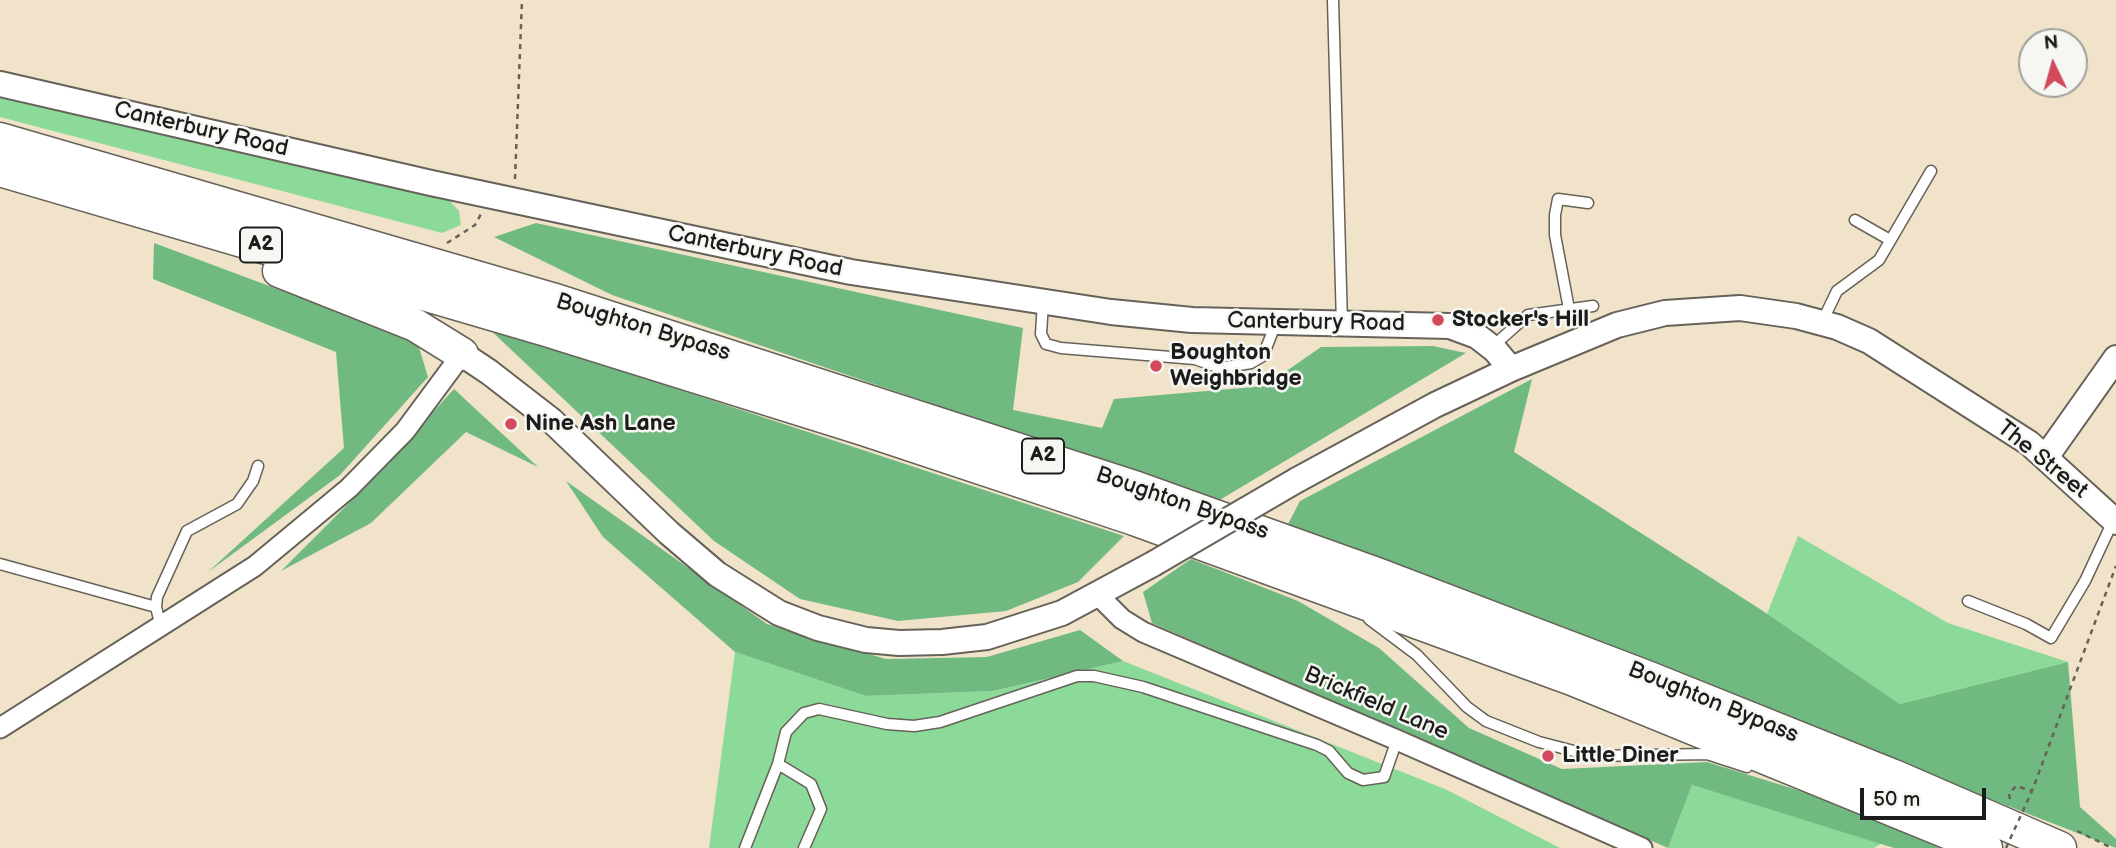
<!DOCTYPE html>
<style>
body{margin:0}
#map{position:relative;width:2116px;height:848px;overflow:hidden;background:#f0e3c9;font-family:"Balsamiq Sans",sans-serif}
canvas{display:block}
.north{position:absolute;left:2018px;top:28px;width:70px;height:70px;box-sizing:border-box;background:#f6f6f2;border:2px solid #9f9f9c;border-radius:50%;rotate:355deg;font-size:19px;font-weight:700;line-height:28px;text-align:center;color:#1c1c1c}
.north::after{content:'';display:block;margin:auto;width:24px;height:32px;background:#d1495b;clip-path:polygon(50% 0,100% 100%,50% 72%,0 100%)}
.scale{position:absolute;left:1860px;top:788px;width:126px;height:32px;box-sizing:border-box;border:4px solid #1c1c1c;border-top:0;padding-left:9px;font-size:21px;line-height:24px;white-space:nowrap;color:#1c1c1c;-webkit-text-stroke:5px #f6f6f2;paint-order:stroke}
</style>
<div id="map">
<canvas width="2116" height="848"></canvas>
<div class="north">N</div>
<div class="scale">50 m</div>
</div>
<script>
const ctx = document.querySelector('canvas').getContext('2d');
ctx.lineJoin = 'round';
function fillPath(path, color) { ctx.fillStyle = color; ctx.fill(path, 'evenodd'); }
const toPath = rows => new Path2D(rows.map(r => 'M' + r).join(''));
function trace(path, color, width, dash) { ctx.strokeStyle = color; ctx.lineWidth = width; ctx.lineCap = dash ? 'butt' : 'round'; ctx.setLineDash(dash || []); ctx.stroke(path); }
function drawText(font, color, halo, rows, align = 'center') {
  ctx.font = font + ' "Balsamiq Sans",sans-serif'; ctx.lineWidth = 5; ctx.setLineDash([]); ctx.textBaseline = 'middle'; ctx.strokeStyle = halo; ctx.fillStyle = color; for (const [text, x, y, turn = 0] of rows) {
    ctx.save(); ctx.translate(x, y); ctx.rotate((+turn || 0) * Math.PI / 180); ctx.textAlign = isNaN(turn) ? turn : align; if (halo) ctx.strokeText(text, 0, 0); ctx.fillText(text, 0, 0); ctx.restore();
  }
}
fillPath(toPath([
 [0,91,444,195,459,211,461,225,442,233,0,117],
 [1798,536,1948,623,2068,662,1900,704,1767,614],
 [735,652,866,696,993,691,1123,661,1445,789,1560,848,709,848],
 [1692,785,1882,843,1874,848,1668,848]
]), '#8bda9a');
fillPath(toPath([
 [536,223,1023,328,1013,410,1102,428,1114,399,1265,386,1321,347,1433,346,1466,353,1218,501,612,295,494,237],
 [154,243,417,341,428,377,340,475,208,572,344,448,336,352,153,279],
 [486,326,1124,536,1078,582,1006,611,898,621,800,599,714,541],
 [1532,379,1514,452,1760,609,1900,704,2068,662,2080,807,2116,839,2116,848,1287,526,1300,501],
 [454,389,538,467,466,432,371,523,281,571,361,491],
 [566,481,767,624,886,659,987,657,1080,630,1123,661,993,691,866,696,735,652,603,537],
 [1191,559,1298,601,1379,648,1469,728,1562,769,1707,762,1862,810,1956,848,1894,848,1692,785,1668,848,1152,623,1143,592]
]), '#70ba82');
const service = toPath([
 [1333,0,1342,324],
 [1855,220,1890,240],
 [1043,302,1041,334,1046,344,1061,348,1195,359,1220,368,1251,363,1263,356,1276,323],
 [1569,309,1555,235,1555,215,1558,199,1588,203],
 [1822,322,1837,291,1879,260,1931,171],
 [1492,347,1528,315,1593,306],
 [0,564,156,607,161,627],
 [1968,601,2026,624,2051,638,2085,581,2113,521],
 [156,607,157,597,187,531,237,504,253,481,258,466],
 [1369,619,1417,655,1467,707,1486,721,1539,742,1593,756,1707,754,1747,767],
 [778,764,811,784,821,809,804,848],
 [745,848,778,764,786,732,804,713,819,709,887,724,914,726,940,722,1077,676,1094,676,1143,687,1317,745,1329,751,1348,773,1363,780,1384,777,1397,740]
]);
const minor = toPath([
 [1098,595,1122,619,1143,632,1397,740,1642,848],
 [0,728,255,566,349,488,405,431,462,354]
]);
const tertiary = toPath([
 [0,84,431,183,851,272,1111,312,1192,320,1450,326,1477,336,1495,350,1511,369],
 [462,354,489,372,551,420,669,533,717,574,779,613,818,628,866,640,899,643,942,642,987,637,1062,613,1153,564],
 [2046,457,2116,358],
 [1297,480,1435,405,1511,369,1617,325,1665,313,1740,308,1796,316,1837,327,1869,341,2029,443,2116,522]
]);
const trunk = toPath([
 [0,139,552,299,1137,488,1377,574,1647,677,1894,776,2060,848],
 [0,170,546,330,863,429,1134,519,1572,679,1986,848],
 [279,271,415,325,462,354]
]);
trace(service, '#666259', 13);
trace(minor, '#666259', 23);
trace(tertiary, '#666259', 28);
trace(trunk, '#666259', 35);
trace(toPath([
 [515,179,522,0],
 [447,243,475,225,481,214],
 [2010,799,2009,794,2016,786,2032,791,2116,566],
 [2077,831,2112,848]
]), '#666259', 2.5, [5, 5]);
trace(service, '#fff', 10);
trace(minor, '#fff', 19);
trace(tertiary, '#fff', 24);
trace(trunk, '#fff', 32);
const tertiaryBridge = toPath([
 [1153,564,1297,480]
]);
trace(tertiaryBridge, '#666259', 28, []);
trace(toPath([
 [2006,848,2032,791]
]), '#666259', 2.5, [5, 5]);
trace(tertiaryBridge, '#fff', 24);
for (const [x, y, r, color] of [
 [1438,320,7,"#d1495b"],
 [1156,366,7,"#d1495b"],
 [511,424,7,"#d1495b"],
 [1548,756,7,"#d1495b"]
]) { const dot = new Path2D(); dot.arc(x, y, r, 0, 2 * Math.PI); ctx.fillStyle = color; ctx.fill(dot); trace(dot, '#f6f6f2', 2.5); }
for (const [x, y, w] of [
 [261,245,42],
 [1043,456,42]
]) { const box = new Path2D(); box.roundRect(x - w / 2, y - 17.5, w, 35, 5); ctx.fillStyle = '#f6f6f2'; ctx.fill(box); trace(box, '#1c1c1c', 2); }
drawText('bold 21px', '#1c1c1c', null, [
 ["A2",261,245],
 ["A2",1043,456]
]);
drawText('23px', '#1c1c1c', '#f6f6f2', [
 ["Canterbury Road",201,130,13],
 ["Canterbury Road",755,252,12],
 ["Canterbury Road",1316,323,1],
 ["Boughton Bypass",643,328,17],
 ["The Street",2042,460,39],
 ["Boughton Bypass",1182,504,19],
 ["Boughton Bypass",1713,703,22],
 ["Brickfield Lane",1376,704,23]
]);
drawText('bold 23px', '#1c1c1c', '#f6f6f2', [
 ["Stocker's Hill",1452,320],
 ["Boughton",1170,353],
 ["Weighbridge",1170,379],
 ["Nine Ash Lane",525,424],
 ["Little Diner",1562,756]
], 'left');
</script>
